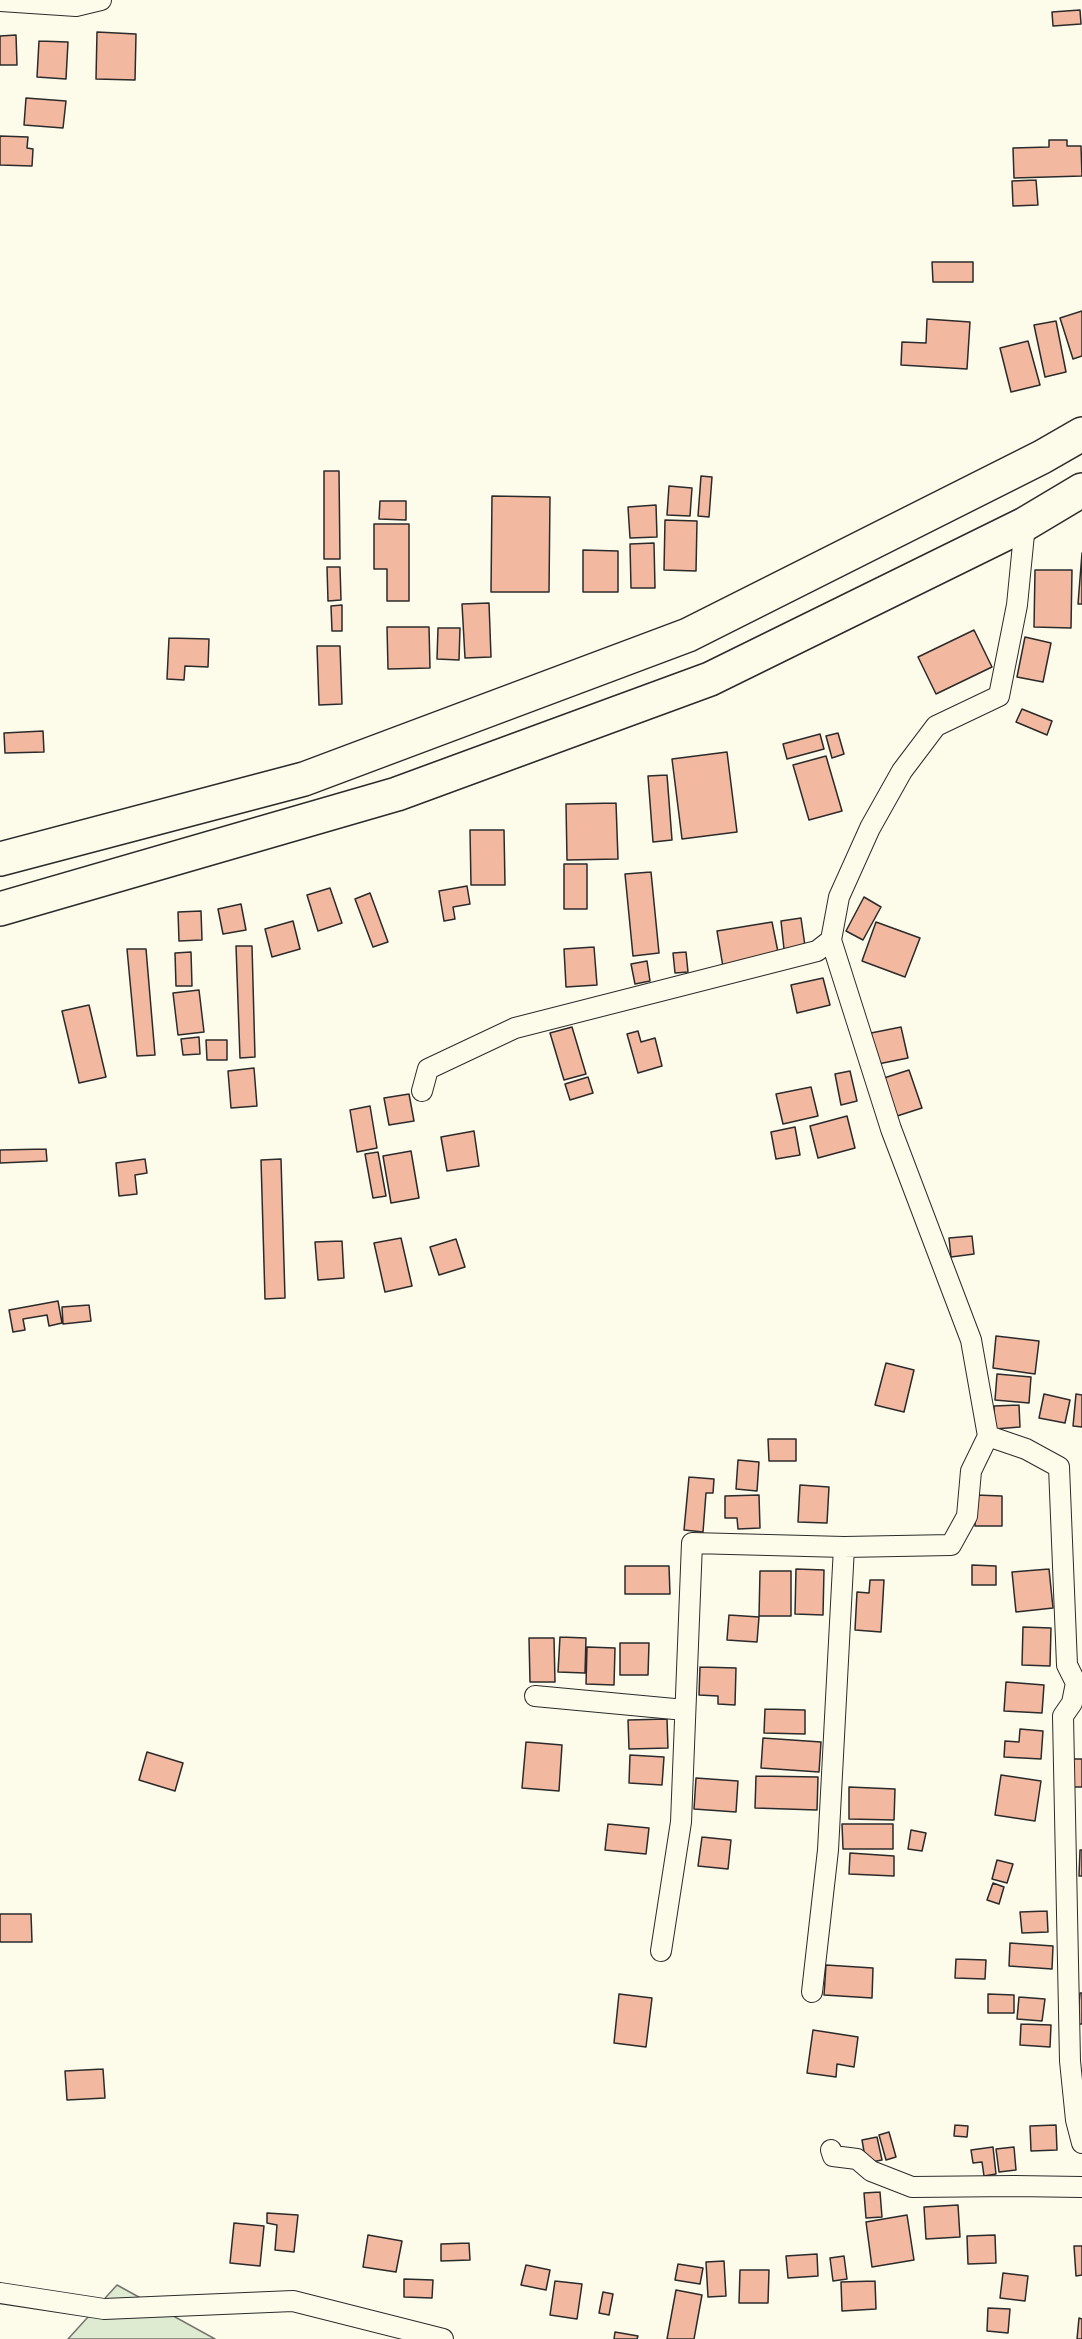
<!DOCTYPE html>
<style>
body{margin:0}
canvas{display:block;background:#fdfbea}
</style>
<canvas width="1082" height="2339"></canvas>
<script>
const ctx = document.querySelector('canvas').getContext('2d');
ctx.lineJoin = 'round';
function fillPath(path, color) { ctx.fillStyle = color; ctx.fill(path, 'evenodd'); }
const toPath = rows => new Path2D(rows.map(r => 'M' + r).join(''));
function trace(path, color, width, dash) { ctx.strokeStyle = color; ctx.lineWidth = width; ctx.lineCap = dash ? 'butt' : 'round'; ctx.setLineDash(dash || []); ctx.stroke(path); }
const green = toPath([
 [117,2285,215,2339,68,2339,117,2285]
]);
fillPath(green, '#deebd1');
trace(green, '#74746e', 1.5);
const building = toPath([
 [1080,10,1081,24,1053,26,1052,12,1080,10],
 [97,32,136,34,135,80,96,79,97,32],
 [16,35,17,65,0,65,0,36,16,35],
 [39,41,68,42,66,79,37,77,39,41],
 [26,98,66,101,63,128,24,125,26,98],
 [0,136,28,137,27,148,33,149,32,166,0,165,0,136],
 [1049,140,1067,140,1067,146,1081,146,1082,176,1014,178,1013,148,1049,147,1049,140],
 [1036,180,1038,205,1013,206,1012,181,1036,180],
 [932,262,973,262,973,282,933,282,932,262],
 [1082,311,1082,356,1073,359,1060,318,1082,311],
 [927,319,970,322,967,369,901,365,902,342,926,343,927,319],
 [1056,321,1066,372,1045,377,1034,325,1056,321],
 [1028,341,1040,385,1011,392,1000,348,1028,341],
 [324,471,339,471,340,559,324,559,324,471],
 [701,476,712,477,709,517,698,516,701,476],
 [669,486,692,488,690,516,667,515,669,486],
 [492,496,550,497,549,592,491,592,492,496],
 [380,501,406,501,406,520,379,519,380,501],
 [656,505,657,537,630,538,628,507,656,505],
 [665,520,697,521,696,571,664,570,665,520],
 [374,524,409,524,409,601,387,601,387,569,374,569,374,524],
 [654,543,655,588,631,588,630,544,654,543],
 [583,550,618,551,618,592,583,592,583,550],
 [1082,553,1082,604,1078,604,1082,553],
 [327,567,340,567,341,600,328,601,327,567],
 [1035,570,1072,570,1071,628,1034,627,1035,570],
 [489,603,491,657,465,658,462,604,489,603],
 [342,605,342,631,332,631,331,606,342,605],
 [387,627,429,627,430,668,388,669,387,627],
 [438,628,460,628,459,660,437,659,438,628],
 [974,630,992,667,936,694,918,657,974,630],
 [1025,637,1051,643,1043,682,1017,677,1025,637],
 [169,638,209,639,208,667,185,666,184,680,167,679,169,638],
 [317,646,340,646,342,704,319,705,317,646],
 [1022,709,1052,721,1047,735,1016,722,1022,709],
 [43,731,44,752,5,753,4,733,43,731],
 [838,733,844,754,832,758,826,736,838,733],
 [820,734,824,749,787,759,783,744,820,734],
 [727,752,737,832,682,839,672,759,727,752],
 [826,756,842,811,809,820,793,765,826,756],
 [667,775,672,840,653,842,648,776,667,775],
 [616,803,618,859,567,860,566,804,616,803],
 [470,830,504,830,505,885,471,885,470,830],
 [564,864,587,864,587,909,564,909,564,864],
 [651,872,659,953,633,956,625,874,651,872],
 [467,886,470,904,453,907,455,919,444,921,439,891,467,886],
 [330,888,342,923,318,931,307,895,330,888],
 [370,893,388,942,373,947,355,899,370,893],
 [864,897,881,907,863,940,846,931,864,897],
 [241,904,246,930,223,934,218,909,241,904],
 [201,911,202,940,179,941,178,912,201,911],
 [801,918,805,946,784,949,781,921,801,918],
 [293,921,300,949,272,957,265,929,293,921],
 [772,922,779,957,723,967,717,931,772,922],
 [876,922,920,938,905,977,862,961,876,922],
 [236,946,252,946,255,1057,240,1058,236,946],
 [594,947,597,985,566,987,564,949,594,947],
 [127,949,146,949,155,1055,137,1056,127,949],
 [191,952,192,986,176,986,175,953,191,952],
 [686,952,688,972,675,973,673,953,686,952],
 [647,961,650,981,635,984,631,964,647,961],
 [823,978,830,1005,797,1013,791,985,823,978],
 [199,990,204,1032,178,1035,173,993,199,990],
 [89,1005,106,1077,79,1083,62,1011,89,1005],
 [572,1027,586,1074,564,1080,550,1033,572,1027],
 [901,1027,908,1058,878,1064,871,1033,901,1027],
 [638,1031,641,1042,655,1038,662,1066,638,1073,627,1034,638,1031],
 [199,1037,200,1054,183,1055,181,1039,199,1037],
 [206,1040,227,1040,227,1060,207,1060,206,1040],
 [254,1068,257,1106,231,1108,228,1071,254,1068],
 [909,1070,922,1108,897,1116,884,1078,909,1070],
 [850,1071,857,1101,841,1105,835,1074,850,1071],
 [588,1077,593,1093,570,1100,565,1084,588,1077],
 [811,1087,818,1116,783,1124,776,1094,811,1087],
 [409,1094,414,1121,389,1125,384,1098,409,1094],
 [370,1106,377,1148,357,1152,350,1110,370,1106],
 [847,1116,855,1148,818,1158,810,1126,847,1116],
 [795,1127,800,1155,776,1159,771,1132,795,1127],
 [474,1131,479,1166,447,1171,441,1137,474,1131],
 [46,1149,47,1161,0,1163,0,1150,46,1149],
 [411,1151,419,1198,391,1203,383,1156,411,1151],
 [378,1152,386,1196,373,1198,365,1154,378,1152],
 [145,1159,147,1173,135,1175,137,1194,119,1196,116,1163,145,1159],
 [281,1159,285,1298,265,1299,261,1160,281,1159],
 [972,1236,974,1254,951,1257,949,1238,972,1236],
 [401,1238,412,1286,385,1292,374,1243,401,1238],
 [456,1239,465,1267,439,1275,430,1247,456,1239],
 [342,1241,344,1278,318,1280,315,1242,342,1241],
 [58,1301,62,1323,49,1326,47,1315,23,1319,25,1330,13,1332,9,1310,58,1301],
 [89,1305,91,1321,63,1324,62,1307,89,1305],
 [996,1336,1039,1341,1035,1374,993,1368,996,1336],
 [886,1363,914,1370,904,1412,875,1405,886,1363],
 [997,1374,1031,1377,1029,1403,995,1400,997,1374],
 [1044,1394,1070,1400,1065,1423,1039,1418,1044,1394],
 [1076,1394,1082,1395,1082,1427,1073,1426,1076,1394],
 [1019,1405,1020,1427,995,1429,994,1406,1019,1405],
 [768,1439,796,1439,796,1461,769,1461,768,1439],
 [738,1460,759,1462,757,1491,736,1489,738,1460],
 [689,1477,714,1479,713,1493,706,1493,703,1532,684,1530,689,1477],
 [800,1485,829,1487,827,1523,798,1522,800,1485],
 [759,1495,760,1528,738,1529,737,1518,725,1518,725,1496,759,1495],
 [976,1495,1002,1496,1002,1526,975,1526,976,1495],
 [972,1565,996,1566,996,1585,972,1585,972,1565],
 [625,1566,669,1566,670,1594,625,1594,625,1566],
 [796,1569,824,1570,823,1615,795,1614,796,1569],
 [1049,1569,1053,1608,1016,1612,1012,1572,1049,1569],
 [760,1571,791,1571,791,1616,759,1616,760,1571],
 [870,1580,884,1580,881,1632,855,1630,857,1592,869,1593,870,1580],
 [729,1615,759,1617,757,1642,727,1640,729,1615],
 [1023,1627,1051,1628,1050,1666,1022,1665,1023,1627],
 [560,1637,586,1638,585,1673,558,1672,560,1637],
 [529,1638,554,1638,555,1682,530,1682,529,1638],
 [620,1643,649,1643,648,1675,620,1675,620,1643],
 [587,1647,615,1648,614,1685,586,1684,587,1647],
 [700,1667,736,1668,735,1705,718,1704,718,1696,699,1695,700,1667],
 [1006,1682,1044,1685,1042,1713,1004,1711,1006,1682],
 [765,1709,805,1710,805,1734,764,1733,765,1709],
 [667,1719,668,1748,629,1749,628,1720,667,1719],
 [1020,1729,1043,1731,1041,1759,1004,1757,1005,1741,1019,1742,1020,1729],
 [763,1738,821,1742,819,1772,761,1768,763,1738],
 [526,1742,562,1745,559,1791,522,1788,526,1742],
 [147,1752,183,1763,175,1791,139,1780,147,1752],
 [630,1755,664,1757,662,1785,629,1783,630,1755],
 [1071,1759,1082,1759,1082,1787,1072,1787,1071,1759],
 [1001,1775,1041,1781,1035,1821,995,1815,1001,1775],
 [756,1776,818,1777,817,1810,755,1808,756,1776],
 [696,1778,738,1781,736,1812,694,1809,696,1778],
 [849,1787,895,1789,894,1820,849,1819,849,1787],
 [608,1824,649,1828,646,1854,605,1850,608,1824],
 [842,1824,893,1824,893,1849,843,1849,842,1824],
 [911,1830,926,1833,922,1851,908,1849,911,1830],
 [702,1837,731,1840,728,1869,698,1866,702,1837],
 [1080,1850,1082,1850,1082,1876,1079,1876,1080,1850],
 [850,1853,894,1856,894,1876,849,1874,850,1853],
 [997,1860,1013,1864,1007,1883,992,1879,997,1860],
 [993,1883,1004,1887,999,1904,987,1900,993,1883],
 [1047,1911,1048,1932,1022,1933,1020,1912,1047,1911],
 [0,1914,31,1914,32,1942,0,1942,0,1914],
 [1010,1943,1053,1946,1052,1969,1009,1966,1010,1943],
 [956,1959,986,1960,985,1979,955,1978,956,1959],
 [826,1965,873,1968,872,1998,824,1995,826,1965],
 [1080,1993,1082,1993,1082,2024,1077,2024,1080,1993],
 [619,1994,652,1998,646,2047,614,2043,619,1994],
 [988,1994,1014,1995,1014,2013,988,2013,988,1994],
 [1019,1997,1045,1999,1042,2021,1017,2019,1019,1997],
 [1021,2024,1051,2025,1050,2047,1020,2045,1021,2024],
 [813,2030,858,2037,854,2067,837,2064,836,2077,807,2073,813,2030],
 [103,2069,105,2098,67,2100,65,2071,103,2069],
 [955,2125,968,2126,967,2137,954,2136,955,2125],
 [1056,2125,1057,2150,1031,2151,1030,2126,1056,2125],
 [889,2132,896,2157,886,2160,879,2135,889,2132],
 [877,2137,882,2160,866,2163,862,2140,877,2137],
 [993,2147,996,2174,984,2176,982,2162,973,2163,971,2150,993,2147],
 [1014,2147,1016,2170,999,2172,996,2149,1014,2147],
 [880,2192,882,2217,866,2218,864,2193,880,2192],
 [958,2205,960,2237,926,2239,924,2207,958,2205],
 [267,2213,298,2215,294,2252,275,2250,277,2225,267,2223,267,2213],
 [907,2215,914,2260,872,2267,866,2222,907,2215],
 [234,2223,264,2226,260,2266,230,2263,234,2223],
 [368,2235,402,2241,396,2272,363,2267,368,2235],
 [995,2235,996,2263,968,2264,967,2236,995,2235],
 [469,2243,470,2260,441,2261,441,2244,469,2243],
 [1074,2246,1082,2246,1082,2275,1076,2276,1074,2246],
 [817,2254,818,2276,788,2278,786,2256,817,2254],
 [844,2256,847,2279,833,2281,830,2258,844,2256],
 [724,2261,726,2296,708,2297,706,2262,724,2261],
 [678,2264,703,2268,700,2284,675,2280,678,2264],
 [526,2265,550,2270,546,2290,521,2285,526,2265],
 [740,2270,769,2270,768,2303,739,2303,740,2270],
 [1003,2273,1028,2276,1025,2301,1000,2298,1003,2273],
 [404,2279,433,2280,432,2298,404,2297,404,2279],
 [555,2281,582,2284,577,2319,550,2315,555,2281],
 [875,2281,876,2309,842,2311,841,2282,875,2281],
 [676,2290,702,2295,694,2339,667,2339,676,2290],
 [603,2292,613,2294,609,2315,599,2313,603,2292],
 [988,2308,1010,2309,1008,2333,987,2331,988,2308],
 [1079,2318,1082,2319,1082,2339,1077,2339,1079,2318],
 [615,2332,638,2336,637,2339,614,2339,615,2332]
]);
fillPath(building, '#f2b8a0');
trace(building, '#2b2b2b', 1.5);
const minor = toPath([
 [0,1,76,6,101,0],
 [1025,524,1017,605,999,696,936,726,902,771,870,828,839,897,831,940,891,1129,971,1340,988,1436,1026,1449,1059,1467,1067,1665,1076,1683,1072,1703,1063,1716,1070,2061,1076,2120,1082,2143],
 [422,1091,428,1069,515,1028,817,951,831,940],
 [535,1696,685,1710],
 [661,1951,681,1822,692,1543,844,1547],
 [812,1992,828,1850,844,1547,951,1545,967,1516,971,1471,988,1436],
 [831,2150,833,2156,857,2159,871,2171,912,2187,1014,2186,1082,2187],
 [0,2293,104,2309,293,2301,443,2339]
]);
const trunk = toPath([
 [0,859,304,779,688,635,1042,457,1082,434],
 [0,909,397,794,710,679,1025,524,1082,490]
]);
trace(minor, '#2b2b2b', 22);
trace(trunk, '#2b2b2b', 36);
trace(minor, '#fdfbea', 20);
trace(trunk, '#fdfbea', 33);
</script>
